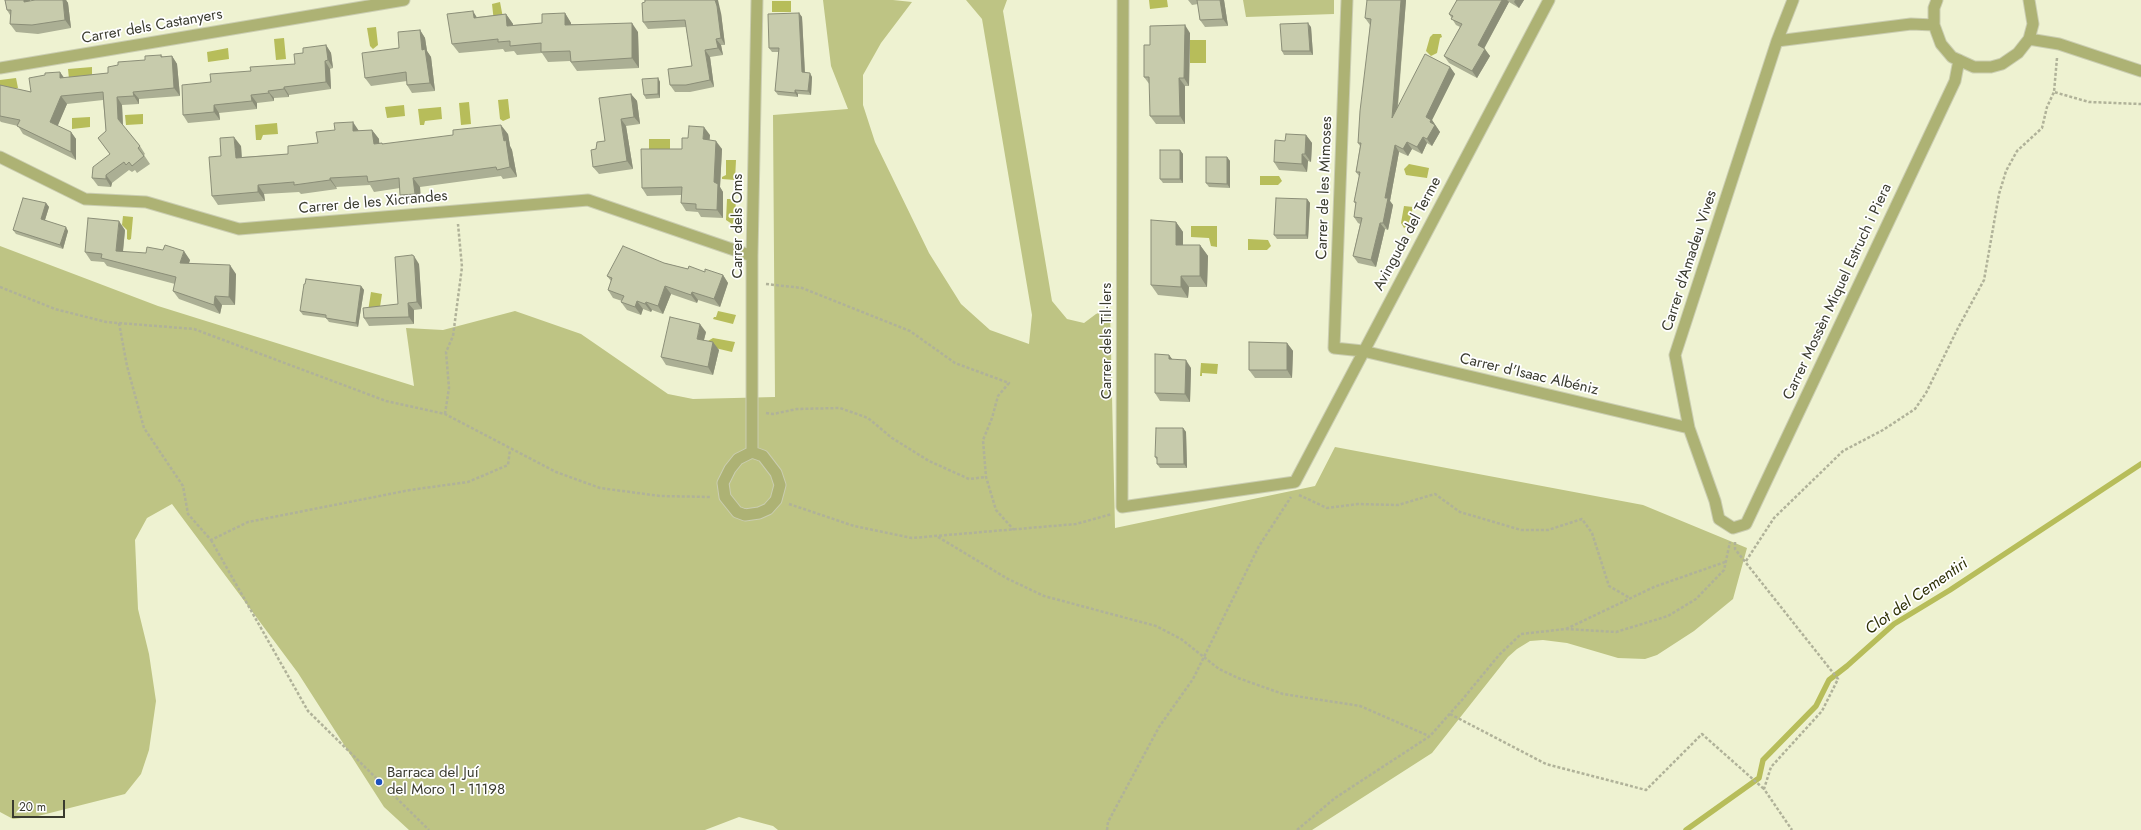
<!DOCTYPE html>
<meta charset="utf-8">
<style>
body{margin:0}
#map{position:relative;width:2141px;height:830px;overflow:hidden;background:#eef2d1;font-family:Jost,sans-serif}
canvas{display:block}
.scale{position:absolute;left:12px;top:800px;width:53px;height:18px;box-sizing:border-box;border:2px solid #3a3b2f;border-top:0;padding-left:5px;font-size:12px;line-height:14px;white-space:nowrap;color:#3a3b2f;-webkit-text-stroke:3px #fff;paint-order:stroke}
</style>
<div id="map">
<canvas width="2141" height="830"></canvas>
<div class="scale">20 m</div>
</div>
<script>
const ctx = document.querySelector('canvas').getContext('2d');
ctx.lineJoin = 'round';
function fillPath(path, color) { ctx.fillStyle = color; ctx.fill(path, 'evenodd'); }
const toPath = rows => new Path2D(rows.map(r => 'M' + r).join(''));
function trace(path, color, width, dash) { ctx.strokeStyle = color; ctx.lineWidth = width; ctx.lineCap = dash ? 'butt' : 'round'; ctx.setLineDash(dash || []); ctx.stroke(path); }
function drawText(font, color, halo, rows, align = 'center') {
  ctx.font = font + ' Jost,sans-serif'; ctx.lineWidth = 3.5; ctx.setLineDash([]); ctx.textBaseline = 'middle'; ctx.strokeStyle = halo; ctx.fillStyle = color; for (const [text, x, y, turn = 0] of rows) {
    ctx.save(); ctx.translate(x, y); ctx.rotate((+turn || 0) * Math.PI / 180); ctx.textAlign = isNaN(turn) ? turn : align; if (halo) ctx.strokeText(text, 0, 0); ctx.fillText(text, 0, 0); ctx.restore();
  }
}
fillPath(toPath([
 [823,0,893,0,912,2,881,43,863,75,863,105,875,142,929,253,961,304,990,330,1029,344,1032,315,982,19,966,0,1007,0,1003,11,1052,301,1067,319,1084,323,1096,314,1110,308,1115,528,1315,486,1335,447,1643,505,1747,548,1733,599,1694,631,1657,655,1645,659,1618,658,1567,643,1543,640,1530,641,1517,649,1508,657,1432,753,1312,830,778,830,773,826,739,817,705,830,409,830,384,807,298,673,172,504,147,518,135,540,138,609,149,654,156,701,149,750,141,774,125,794,38,816,13,819,0,812,0,246,158,306,414,386,406,328,443,330,515,311,581,334,668,394,693,399,775,397,773,115,848,109,831,66],
 [1243,0,1334,0,1334,14,1246,17]
]), '#bec484');
fillPath(toPath([
 [1149,0,1167,0,1168,7,1150,9],
 [772,1,791,1,791,12,772,12],
 [500,2,503,18,494,22,492,4],
 [376,27,378,45,373,49,370,46,367,28],
 [1433,34,1441,34,1442,37,1440,38,1437,53,1431,56,1426,51,1430,37],
 [284,38,286,59,276,60,274,39],
 [1190,40,1206,40,1206,63,1190,63],
 [228,48,229,59,208,62,207,52],
 [92,67,92,76,69,79,68,69],
 [16,78,18,88,0,91,0,80],
 [508,99,510,118,503,121,500,119,498,100],
 [469,102,471,124,461,125,459,103],
 [404,105,405,116,387,118,385,107],
 [441,107,442,119,425,121,424,125,420,125,418,109],
 [143,114,143,124,126,125,125,115],
 [90,117,90,127,72,129,72,118],
 [277,123,278,134,263,135,261,140,256,140,255,125],
 [649,139,670,139,670,149,649,152],
 [726,160,736,160,735,180,722,179,722,177,726,175],
 [1409,164,1429,168,1427,178,1406,175,1404,169],
 [1260,176,1279,176,1282,181,1278,185,1260,185],
 [727,199,736,199,735,220,732,224,726,220],
 [1404,206,1413,207,1409,225,1404,228,1401,223],
 [123,216,133,217,131,239,129,240,127,239,127,230,122,225],
 [1191,226,1217,226,1217,247,1211,246,1209,238,1191,237],
 [1248,239,1268,240,1271,246,1267,250,1248,250],
 [371,292,382,294,378,320,367,318],
 [718,311,736,315,733,324,713,319,714,317,716,317],
 [713,338,735,342,732,352,711,347,708,341],
 [1201,363,1218,364,1217,374,1202,373,1202,376,1200,376]
]), '#b7bd5a');
trace(toPath([
 [1686,830,1759,778,1763,760,1816,706,1829,680,1847,666,1894,624,1950,590,2141,464]
]), '#b7bd5a', 5.5);
const minor = toPath([
 [1123,0,1122,507,1295,482,1549,0],
 [1347,0,1334,348,1363,351,1689,428],
 [1793,0,1777,41,1675,355,1689,428,1715,501,1719,519,1733,528,1746,524,1955,81,1959,60],
 [1937,0,1934,8,1934,25,1941,44,1952,57,1974,67,1991,67,2002,64,2018,53,2029,39,2033,24,2029,0],
 [2029,39,2059,44,2141,71],
 [1777,41,1911,24,1934,25],
 [0,68,404,0],
 [0,157,85,199,146,202,239,229,588,200,752,256],
 [752,452,752,256,757,0],
 [752,452,763,456,776,473,780,485,776,500,768,509,759,513,745,515,737,512,725,497,723,483,730,469,738,459,752,452]
]);
trace(minor, '#cacdb1', 13);
trace(toPath([
 [2057,58,2054,92,2089,102,2141,104],
 [766,284,802,288,910,331,955,363,1009,383,998,396,992,418,983,440,986,477,996,510,1014,530],
 [0,287,55,309,106,322,194,329,386,401,445,414,556,472,600,488,660,496,711,497],
 [119,323,127,366,144,428,183,486,188,514,211,540,248,522,410,490,468,482,508,465,510,450],
 [766,413,773,414,797,409,840,408,868,418,892,438,929,461,969,479,986,477],
 [445,414,449,388,446,352,453,336,462,267,458,224],
 [1299,495,1327,508,1358,504,1398,505,1435,494,1460,512,1521,530,1548,530,1582,519,1592,533,1609,586,1630,598],
 [789,504,854,526,912,538,1076,524,1112,514],
 [938,537,1008,579,1044,596,1156,626,1181,639,1219,669,1238,678,1283,694,1360,706,1429,736],
 [211,540,308,711,429,830],
 [1735,542,1735,549,1838,679,1822,711,1771,767,1764,789,1792,830],
 [1746,561,1774,518,1843,451,1883,430,1915,409,1926,393,1958,328,1984,280,1999,194,2006,171,2017,151,2042,128,2047,107,2054,92],
 [1566,629,1654,587,1725,562],
 [1450,714,1546,764,1646,790,1702,734,1764,789],
 [1107,830,1108,822,1159,727,1193,679,1259,546,1291,497],
 [1297,830,1335,798,1430,736,1462,700,1499,655,1521,634,1566,629,1616,632,1668,616,1696,599,1724,570,1730,542]
]), '#b0b299', 2.5, [3, 2]);
trace(minor, '#adb274', 11);
fillPath(toPath([
 [5,0,30,0,30,1,35,0,66,0,68,3,71,28,38,34,16,32,10,24,10,15,7,10],
 [1188,0,1224,0,1228,26,1205,27,1200,20,1198,4,1192,5],
 [1406,0,1398,107,1450,67,1455,74,1432,120,1440,132,1432,146,1427,143,1422,154,1412,149,1408,156,1399,152,1390,201,1393,205,1388,230,1385,229,1376,267,1358,263,1353,256,1360,224,1358,223,1354,217,1356,204,1354,202,1359,176,1356,172,1360,146,1358,143,1370,25,1365,18],
 [1457,0,1524,0,1519,8,1509,2,1484,49,1490,56,1477,78,1449,63,1444,56,1460,27,1456,25,1449,14],
 [565,13,571,23,571,24,638,32,639,68,577,71,570,61,548,62,542,53,517,55,514,51,505,52,503,49,459,53,452,44,477,17,506,14,513,24,513,25,542,23],
 [721,13,725,45,721,45,723,55,710,57,714,87,690,92,675,92,670,85,692,66,686,27,648,29,643,22],
 [799,13,802,17,805,72,812,77,811,95,798,94,798,97,778,95,775,91,779,52,772,52,769,48],
 [1311,27,1313,55,1284,55,1282,51],
 [420,30,425,38,427,51,431,57,435,91,412,93,407,85,407,81,371,86,365,78],
 [1190,33,1189,86,1185,86,1185,124,1156,124,1150,116,1150,85,1144,77,1150,45],
 [326,45,331,53,333,68,330,69,331,89,289,95,289,97,274,98,274,101,257,103,257,109,219,113,220,120,188,123,183,115,211,82,251,71,295,64,303,53],
 [161,55,163,57,172,56,177,64,180,96,139,99,139,104,122,105,123,126,140,146,145,154,144,155,150,164,137,173,135,170,132,172,129,170,112,183,111,187,98,186,92,178,110,154,98,138,106,131,103,100,67,104,57,126,71,132,76,139,76,160,23,134,18,126,1,122,0,121,0,85,31,92,64,78,108,73,118,65,145,60],
 [658,78,660,82,660,98,646,99,644,95],
 [631,94,637,101,640,124,626,126,633,169,599,174,593,167,596,149,605,141],
 [372,130,379,139,379,143,382,143,383,144,508,134,510,146,512,150,517,177,503,179,501,176,420,187,421,203,407,204,400,195,400,188,374,192,370,185,336,187,337,189,301,194,299,192,264,194,265,201,218,205,212,196,221,156,241,146,242,157,288,154,318,143,359,131],
 [710,135,709,140,722,149,720,187,723,192,723,218,701,217,698,212,686,211,681,203,681,195,647,196,642,188,682,149,688,138],
 [1306,135,1312,143,1311,162,1308,161,1307,172,1279,170,1274,162,1285,141],
 [1180,150,1183,154,1183,183,1163,183,1160,179],
 [1227,157,1230,161,1230,188,1209,187,1206,183],
 [1307,199,1310,203,1308,239,1277,239,1274,235],
 [46,203,49,207,45,220,68,231,63,249,16,234,13,230],
 [1176,222,1183,232,1183,245,1200,245,1208,256,1207,287,1189,287,1188,298,1158,295,1151,285],
 [125,230,123,252,190,260,189,263,236,274,235,305,222,305,220,314,179,299,173,291,175,284,107,266,104,262,91,261,85,252],
 [664,263,688,269,723,275,728,283,720,307,698,300,697,303,671,294,663,314,652,310,651,312,643,309,641,315,627,310,621,302,622,301,613,298,608,290,611,281,607,276],
 [419,264,422,309,414,310,414,324,369,326,364,318,398,304],
 [361,286,364,290,358,327,329,322,326,318,303,315,300,311],
 [706,332,704,340,719,350,713,375,666,365,661,357],
 [1287,343,1293,351,1292,378,1255,378,1249,370],
 [1169,355,1172,359,1191,368,1190,402,1160,401,1155,393],
 [1183,428,1186,432,1187,468,1160,468,1157,464,1157,460,1155,457]
]), '#abaf94');
fillPath(toPath([
 [24,0,30,0,30,10,24,2],
 [63,0,66,0,68,3,71,28,65,20],
 [715,0,718,0,721,13,725,45,721,38],
 [1220,0,1224,0,1228,26,1223,19],
 [1401,0,1406,0,1396,125,1392,118],
 [1502,0,1507,0,1509,2,1482,52,1478,45],
 [1515,0,1524,0,1519,8,1514,2],
 [473,11,479,21,474,18],
 [565,13,571,23,571,34,565,25],
 [799,13,802,17,805,76,802,72],
 [506,14,513,24,514,35,507,26],
 [632,23,638,32,639,68,632,58],
 [1308,23,1311,27,1313,55,1310,51],
 [1185,25,1190,33,1189,86,1184,78],
 [420,30,425,38,427,51,431,57,435,91,430,83,422,50],
 [716,39,721,45,723,55,718,48],
 [326,45,331,53,333,68,328,60],
 [1485,49,1490,56,1477,78,1472,71],
 [705,50,710,57,714,87,710,80],
 [172,56,177,64,180,96,174,88],
 [325,61,330,69,331,89,326,82],
 [1450,67,1455,74,1432,120,1440,132,1432,146,1427,139,1426,117],
 [60,72,65,79,60,78],
 [810,73,812,77,811,95,808,91],
 [658,78,660,82,660,98,658,94],
 [1179,78,1185,86,1185,124,1180,116],
 [284,87,289,95,289,97,284,89],
 [795,90,798,94,798,97,795,93],
 [268,91,274,98,274,101,269,93],
 [133,92,139,99,139,104,134,96],
 [631,94,637,101,640,124,634,117],
 [251,95,257,103,257,109,252,101],
 [61,96,67,104,56,130,50,122],
 [117,97,122,105,123,127,118,119],
 [214,105,219,113,220,120,214,112],
 [621,119,626,126,633,169,627,161],
 [353,122,359,131,353,131],
 [501,125,508,134,510,146,512,150,517,177,510,167],
 [704,127,710,135,709,147,703,139],
 [372,130,379,139,380,153,374,144],
 [71,132,76,139,76,160,71,152],
 [1306,135,1312,143,1311,162,1305,154],
 [234,137,241,146,242,167,236,158],
 [1423,137,1427,143,1422,154,1417,147],
 [716,141,722,149,720,187,723,192,723,218,717,210,714,182],
 [1407,142,1412,149,1408,156,1403,149],
 [1395,145,1399,152,1390,201,1393,205,1388,230,1383,223,1385,198],
 [1180,150,1183,154,1183,183,1180,179],
 [1302,154,1308,161,1307,172,1302,164],
 [1227,157,1230,161,1230,188,1227,184],
 [106,175,112,183,111,187,106,179],
 [330,178,336,187,337,189,330,180],
 [413,178,420,187,421,203,415,194],
 [258,185,264,194,265,201,258,192],
 [1307,199,1310,203,1308,239,1306,235],
 [46,203,49,207,44,223,41,219],
 [119,221,125,230,122,260,116,251],
 [1176,222,1183,232,1183,256,1176,245],
 [1380,223,1385,229,1376,267,1371,260],
 [66,227,68,231,63,249,60,245],
 [1200,245,1208,256,1207,287,1200,276],
 [184,251,190,260,186,272,180,263],
 [414,256,419,264,422,309,417,302],
 [230,265,236,274,235,305,229,297],
 [723,275,728,283,720,307,714,299],
 [1181,276,1189,287,1188,298,1181,287],
 [361,286,364,290,358,327,356,323],
 [665,286,671,294,663,314,658,306],
 [692,292,698,300,697,303,691,295],
 [215,296,222,305,220,314,214,305],
 [637,301,643,309,641,315,635,307],
 [646,302,652,310,651,312,645,304],
 [408,303,414,310,414,324,409,317],
 [700,324,706,332,702,347,697,339],
 [713,342,719,350,713,375,708,367],
 [1287,343,1293,351,1292,378,1287,370],
 [1169,355,1175,363,1169,359],
 [1186,360,1191,368,1190,402,1185,394],
 [1183,428,1186,432,1187,468,1184,464]
]), '#8b8e78');
const building = toPath([
 [5,0,24,0,24,2,35,0,63,0,65,20,32,25,10,24,11,10,7,10,5,0],
 [645,0,715,0,717,6,721,38,716,39,718,48,705,50,710,80,686,85,670,85,668,69,692,66,685,20,643,22,642,3,645,2,645,0],
 [1197,0,1220,0,1223,19,1200,20,1197,0],
 [1367,0,1401,0,1392,118,1425,54,1450,67,1426,117,1431,120,1430,122,1435,125,1427,139,1423,137,1417,147,1407,142,1403,149,1395,145,1385,198,1388,198,1383,223,1380,223,1371,260,1353,256,1362,218,1354,217,1356,202,1354,202,1360,172,1356,172,1361,143,1358,143,1360,111,1371,19,1365,18,1367,0],
 [1457,0,1502,0,1478,45,1485,49,1472,71,1444,56,1462,24,1451,19,1453,16,1449,14,1457,0],
 [473,11,474,18,506,14,507,26,542,23,542,14,565,13,565,25,632,23,632,58,571,62,570,51,541,52,541,43,510,46,510,41,498,42,498,39,452,44,447,14,473,11],
 [799,13,802,72,810,73,808,91,795,90,795,93,775,91,779,48,769,48,768,14,799,13],
 [1308,23,1310,51,1282,51,1280,24,1308,23],
 [1185,25,1184,78,1179,78,1180,116,1150,116,1149,77,1144,77,1144,45,1150,45,1150,26,1185,25],
 [420,30,422,50,425,49,430,83,407,85,406,72,365,78,362,53,399,48,398,32,420,30],
 [326,45,328,60,325,61,326,82,284,87,284,89,268,91,269,93,251,95,252,101,214,105,214,112,183,115,182,85,211,82,210,74,251,71,250,67,295,64,294,54,303,53,303,48,326,45],
 [161,55,161,57,172,56,174,88,133,92,134,96,117,97,118,119,140,146,138,148,144,156,132,166,129,162,126,165,124,162,106,175,106,179,92,178,93,167,110,154,98,138,106,131,103,92,61,96,50,122,71,132,71,152,17,126,20,120,0,116,0,85,31,92,29,78,45,75,45,73,60,72,60,78,108,73,108,67,118,65,118,62,145,60,145,56,161,55],
 [658,78,658,94,644,95,642,79,658,78],
 [631,94,634,117,621,119,627,161,593,167,591,150,596,149,597,142,605,141,599,98,631,94],
 [353,122,353,131,372,130,374,144,382,143,382,144,453,135,453,130,501,125,504,141,506,140,510,167,497,170,496,167,413,178,415,194,400,195,399,178,368,182,367,176,330,178,330,180,294,185,294,182,258,185,258,192,212,196,209,157,221,156,220,138,234,137,236,158,288,154,288,146,318,143,316,132,335,130,334,123,353,122],
 [689,126,704,127,703,139,716,141,714,182,718,184,717,210,696,209,696,204,681,203,682,187,642,188,641,149,682,149,682,138,688,138,689,126],
 [1286,134,1306,135,1305,154,1302,154,1302,164,1274,162,1275,140,1285,141,1286,134],
 [1160,150,1180,150,1180,179,1160,179,1160,150],
 [1206,157,1227,157,1227,184,1206,183,1206,157],
 [23,198,46,203,41,219,66,227,60,245,13,230,23,198],
 [1276,198,1307,199,1306,235,1274,235,1276,198],
 [88,218,119,221,116,251,146,253,147,247,163,250,165,245,184,251,180,263,230,265,229,297,215,296,214,305,173,291,176,277,101,258,102,254,85,252,88,218],
 [1151,220,1176,222,1176,245,1200,245,1200,276,1181,276,1181,287,1151,285,1151,220],
 [623,246,664,263,688,269,689,266,705,272,705,269,723,275,714,299,692,292,691,295,665,286,658,306,646,302,645,304,637,301,635,307,621,302,624,296,608,290,612,278,607,276,623,246],
 [412,255,414,256,417,302,408,303,409,317,364,318,363,308,398,304,395,257,412,255],
 [306,279,361,286,356,323,326,318,326,315,300,311,304,284,305,284,306,279],
 [670,317,700,324,697,339,713,342,708,367,661,357,670,317],
 [1249,342,1287,343,1287,370,1249,370,1249,342],
 [1155,354,1169,355,1169,359,1186,360,1185,394,1155,393,1155,354],
 [1156,428,1183,428,1184,464,1157,464,1157,457,1155,457,1156,428]
]);
fillPath(building, '#c7cbac');
trace(building, '#8b8e78', 1);
for (const [x, y, r, color] of [
 [379,782,4,"#1d51be"]
]) { const dot = new Path2D(); dot.arc(x, y, r, 0, 2 * Math.PI); ctx.fillStyle = color; ctx.fill(dot); trace(dot, '#fff', 1.5); }
drawText('15px', '#3a3b2f', '#fff', [
 ["Carrer dels Castanyers",152,27,-10],
 ["Carrer de les Mimoses",1325,188,-88],
 ["Carrer de les Xicrandes",373,203,-5],
 ["Carrer dels Oms",738,226,-90],
 ["Avinguda del Terme",1408,234,-62],
 ["Carrer d'Amadeu Vives",1690,261,-72],
 ["Carrer Mossèn Miquel Estruch i Piera",1838,292,-65],
 ["Carrer dels Til·lers",1107,341,-90],
 ["Carrer d'Isaac Albéniz",1529,375,13]
]);
drawText('15px', '#3a3b2f', '#fff', [
 ["Barraca del Juí",387,773],
 ["del Moro 1 - 11198",387,790]
], 'left');
drawText('italic 16px', '#2e3005', '#fff', [
 ["Clot del Cementiri",1917,597,-35]
]);
</script>
